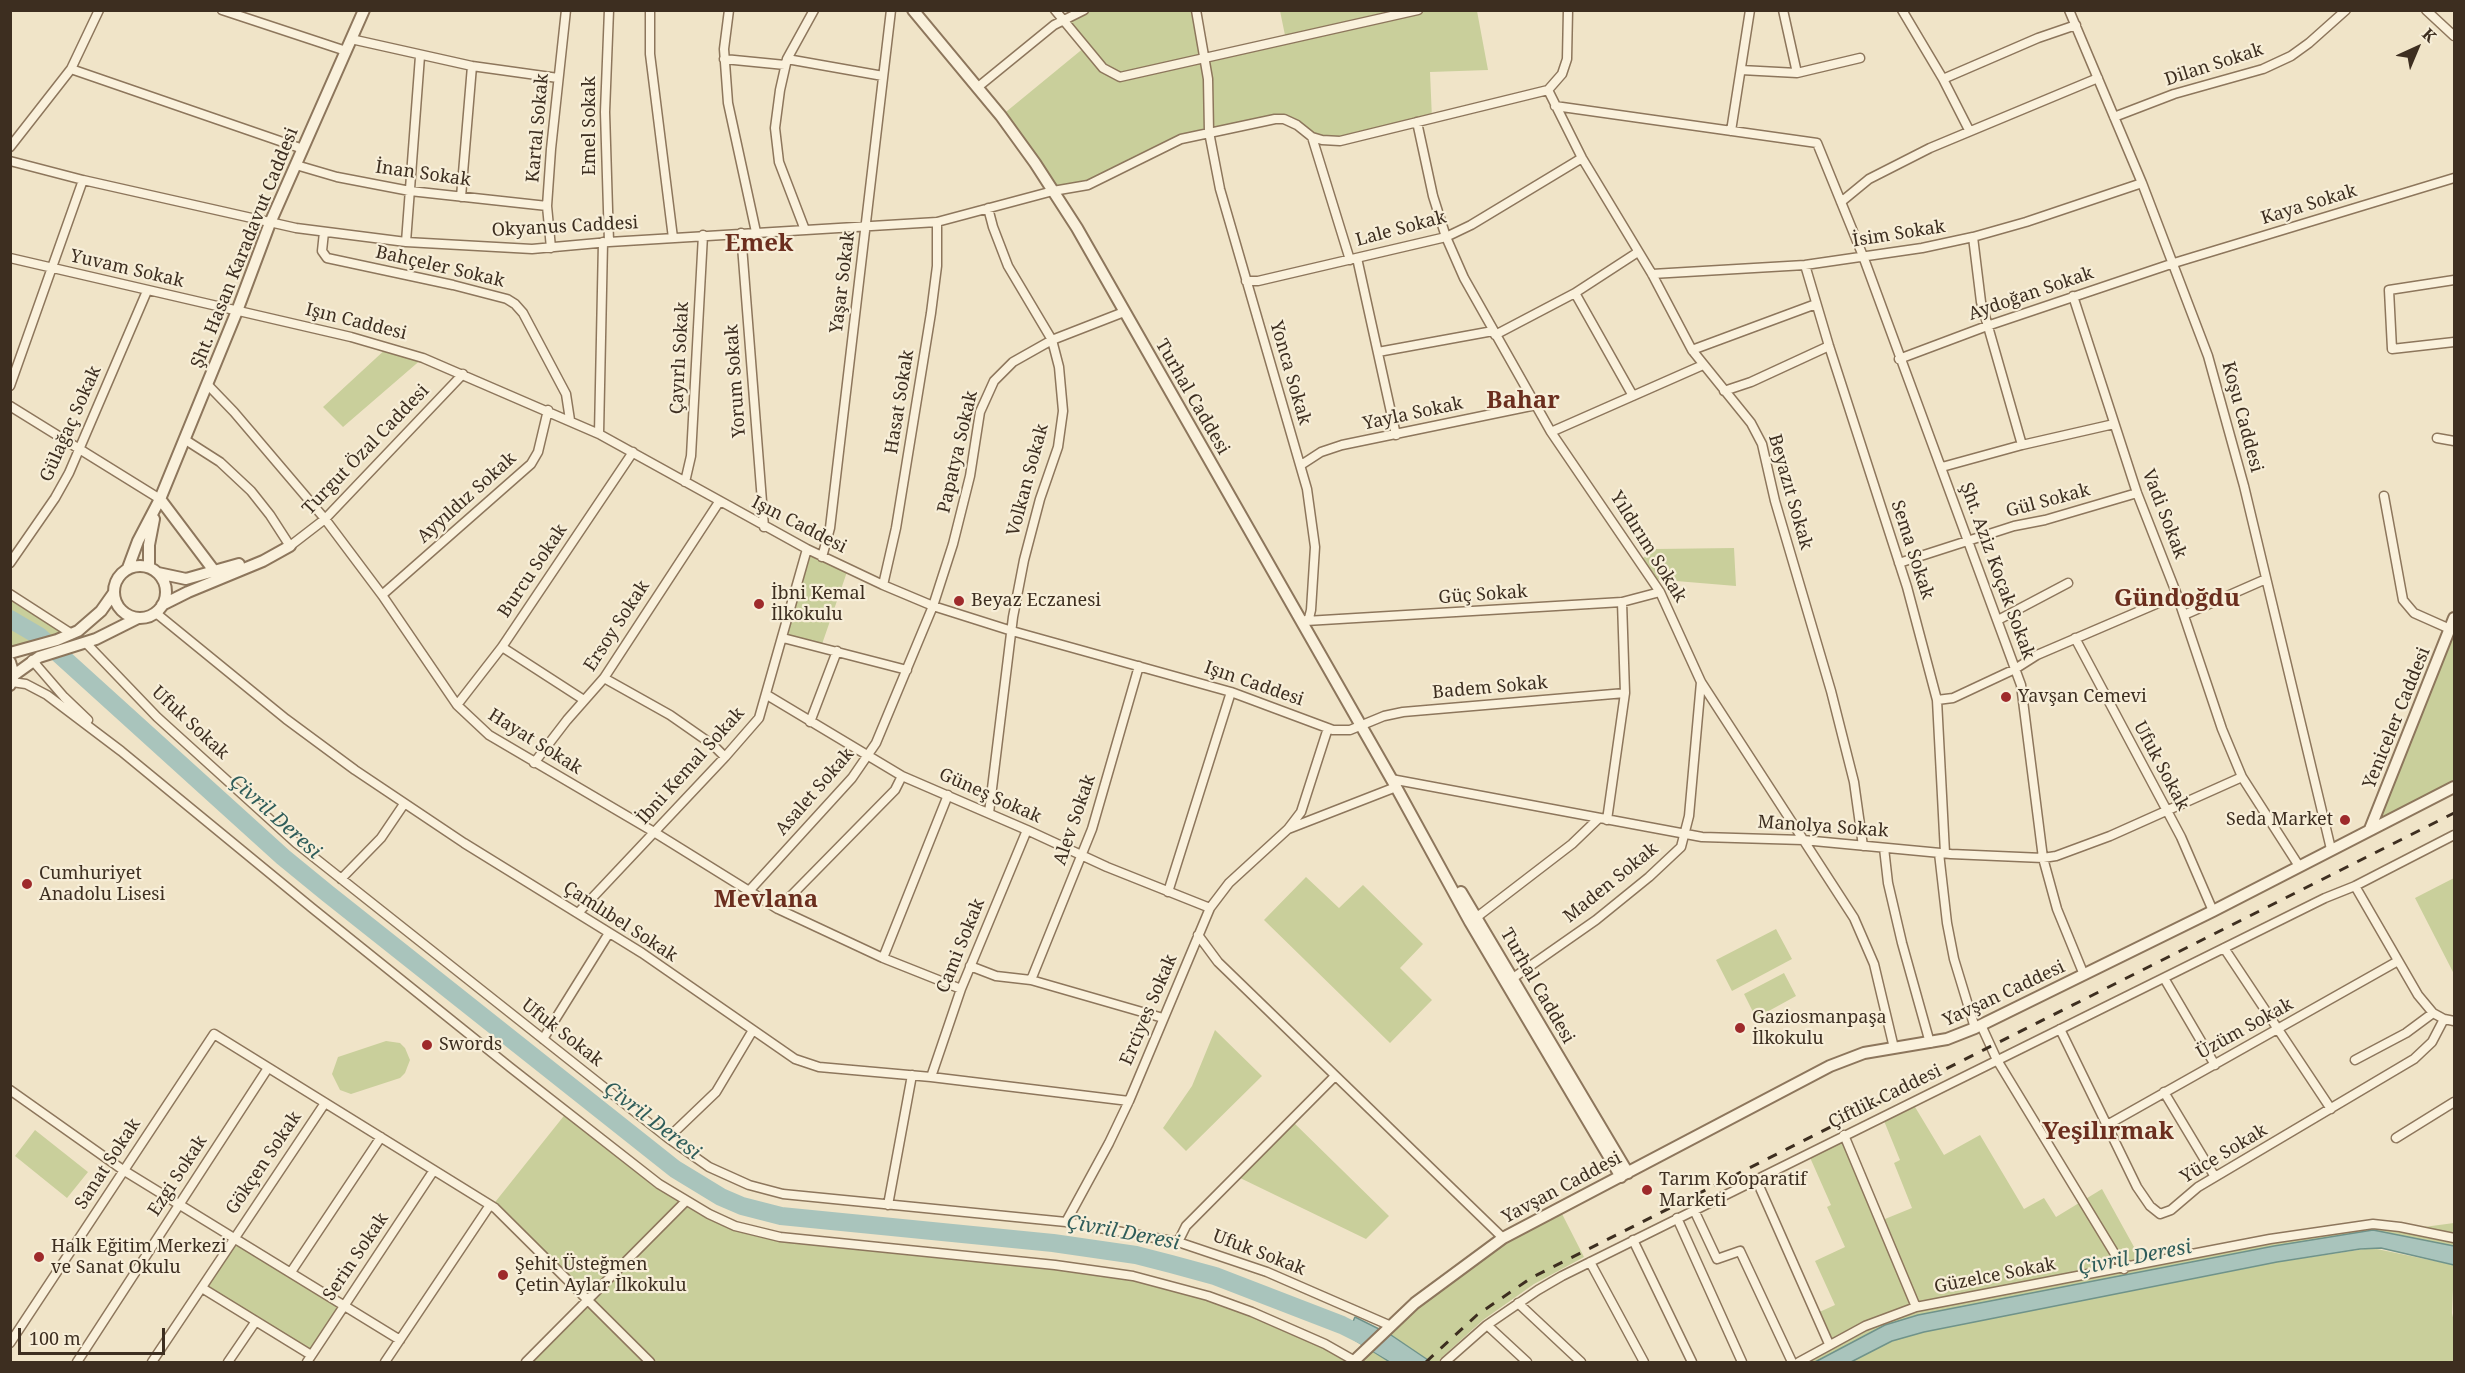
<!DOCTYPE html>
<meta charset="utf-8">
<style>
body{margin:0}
#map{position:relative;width:2465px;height:1373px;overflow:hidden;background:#f0e4c8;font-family:"Noto Serif",serif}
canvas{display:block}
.frame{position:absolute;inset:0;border:12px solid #3d2e20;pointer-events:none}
.north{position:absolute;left:2387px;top:18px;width:60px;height:60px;-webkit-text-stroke:4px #f7eed8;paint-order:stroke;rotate:44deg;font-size:16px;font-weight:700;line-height:24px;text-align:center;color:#3d2e20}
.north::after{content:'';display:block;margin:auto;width:21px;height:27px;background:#3d2e20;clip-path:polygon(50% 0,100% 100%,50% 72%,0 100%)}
.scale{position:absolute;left:18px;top:1328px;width:147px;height:27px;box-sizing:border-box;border:3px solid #3d2e20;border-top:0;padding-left:8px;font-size:18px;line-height:21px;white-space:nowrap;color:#3d2e20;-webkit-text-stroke:4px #f7eed8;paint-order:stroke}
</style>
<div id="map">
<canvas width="2465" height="1373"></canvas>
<div class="frame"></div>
<div class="north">K</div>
<div class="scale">100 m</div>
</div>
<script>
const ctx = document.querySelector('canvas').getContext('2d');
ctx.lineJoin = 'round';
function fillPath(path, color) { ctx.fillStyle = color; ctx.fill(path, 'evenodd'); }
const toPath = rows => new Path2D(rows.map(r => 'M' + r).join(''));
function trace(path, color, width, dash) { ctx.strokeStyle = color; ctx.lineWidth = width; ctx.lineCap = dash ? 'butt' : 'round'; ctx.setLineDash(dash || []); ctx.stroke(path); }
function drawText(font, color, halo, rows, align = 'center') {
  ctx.font = font + ' "Noto Serif",serif'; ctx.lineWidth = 4.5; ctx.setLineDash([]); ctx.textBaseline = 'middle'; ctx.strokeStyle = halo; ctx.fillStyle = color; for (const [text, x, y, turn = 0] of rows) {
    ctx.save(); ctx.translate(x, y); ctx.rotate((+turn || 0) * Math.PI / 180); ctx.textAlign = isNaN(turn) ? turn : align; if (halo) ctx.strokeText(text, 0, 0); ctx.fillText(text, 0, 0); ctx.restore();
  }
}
fillPath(toPath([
 [1084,11,1196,11,1205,58,1286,40,1280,11,1477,11,1488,70,1430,72,1432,119,1330,141,1283,119,1181,139,1097,182,1053,191,1001,116,1085,47,1063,20],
 [388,347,423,358,343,427,323,407],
 [1734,548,1736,586,1652,579,1640,560,1656,549],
 [807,549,848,569,821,647,783,638],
 [11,594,72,634,11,653],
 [2454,618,2454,787,2370,829],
 [1306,877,1339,908,1363,885,1423,944,1400,968,1432,1000,1390,1043,1264,920],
 [2454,878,2454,974,2415,898],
 [1776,929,1792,959,1732,991,1716,960],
 [1784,973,1796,996,1756,1018,1744,994],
 [1215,1030,1262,1076,1186,1151,1163,1128,1192,1086],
 [386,1041,400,1043,405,1048,410,1060,405,1073,400,1078,351,1094,340,1090,332,1074,338,1057],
 [1912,1102,1944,1155,1980,1135,2024,1209,2044,1198,2056,1217,2102,1189,2144,1265,2352,1226,2409,1229,2454,1223,2454,1246,2373,1230,2274,1246,1918,1315,1885,1325,1815,1362,1800,1362,1829,1344,1815,1314,1835,1305,1815,1261,1845,1247,1827,1207,1831,1205,1808,1153,1844,1135,1880,1221,1912,1208,1894,1163,1900,1160,1882,1116],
 [567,1112,685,1202,759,1233,1091,1269,1208,1296,1354,1361,1368,1348,1390,1362,526,1362,588,1300,492,1206],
 [1291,1120,1389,1216,1366,1239,1236,1176],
 [35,1130,88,1172,67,1198,15,1156],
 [1559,1208,1584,1257,1534,1284,1483,1320,1440,1359,1443,1362,1431,1362,1385,1331,1440,1283],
 [234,1237,344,1305,311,1355,202,1288],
 [2372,1248,2454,1265,2452,1313,2454,1322,2454,1362,1851,1362,1892,1341,1924,1332,2277,1262]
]), '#c9cf9b');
const water = toPath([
 [2373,1230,2454,1246,2454,1265,2381,1248,2360,1249,2277,1262,1924,1332,1892,1341,1851,1362,1815,1362,1885,1325,1918,1315,2274,1246,2373,1230],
 [1355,1317,1391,1335,1431,1362,1390,1362,1347,1335,1355,1317]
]);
fillPath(water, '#a9c4bc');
trace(water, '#6f938a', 1.5);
trace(toPath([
 [10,619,39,636,283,857,327,893,675,1169,721,1197,742,1206,781,1216,1053,1243,1136,1255,1171,1264,1215,1276,1342,1325,1370,1339,1409,1362]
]), '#a9c4bc', 18);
const minor = toPath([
 [222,10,346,51],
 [609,10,605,112,609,242],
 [650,10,650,54,673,238],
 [729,10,724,49,728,103,756,232],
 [1055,10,1103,68,1120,77,1418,10],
 [1196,10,1208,79,1209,132,1220,189,1307,489,1315,547,1311,610,1309,618,1302,623],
 [1783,10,1797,73],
 [1902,10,1943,79,1969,130],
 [2069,10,2142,183,2208,356,2244,486,2331,849],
 [2426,10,2454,36],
 [351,39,472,66,558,78],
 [724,59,785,65],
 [787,59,883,76],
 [71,69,303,149],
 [1741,70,1797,73,1860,58],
 [1943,79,2038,38,2076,25],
 [978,87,1054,25,1084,10],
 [1548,90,1582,158,1652,274,1692,350,1751,423,1762,444,1775,501,1831,691,1854,782,1863,846],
 [1555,106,1817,143,1863,256,2021,685,2043,858,2057,909,2084,975],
 [2114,117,2174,94,2263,69,2291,56,2309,43,2346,10],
 [1417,122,1433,196,1446,237,1464,278,1551,432,1660,592,1701,682,1854,918,1874,964,1894,1048],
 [1731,131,1750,10],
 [1312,137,1322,140,1340,141,1548,90,1562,74,1567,59,1568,10],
 [10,147,71,69,99,10],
 [10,161,83,180,296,228,406,242,532,249,609,242,937,222,1053,191,1088,185,1181,139,1275,119,1284,119,1297,125,1312,137,1350,260],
 [296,165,337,177,410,191,547,206],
 [461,197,472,66],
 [1841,202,1869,179,1930,148,2098,78],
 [988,208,993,227,1008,266,1052,340,1059,367,1063,411,1058,447,1040,499,1024,560,1013,617,989,813],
 [805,230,779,162,775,128,780,90,787,59,814,10],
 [324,232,322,251,327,258,453,285,507,299,515,304,523,313,566,394,570,420],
 [741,233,764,527],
 [1973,237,1981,302,2022,445],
 [406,242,420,56],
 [551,248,547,206,551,149,566,10],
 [10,258,351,337,423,358,599,434,807,549,883,585,933,606,1012,631,1231,692,1333,730,1350,730,1384,716,1403,712,1625,693],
 [1357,258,1396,435],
 [1805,265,1829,346,1907,587,1937,700,1945,853],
 [1652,274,1805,265,1922,248,1973,237,2026,222,2142,183],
 [2454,280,2389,290,2392,349,2454,342],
 [1246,281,1258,281,1446,237,1471,225,1582,158],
 [1575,293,1633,396],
 [2073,296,2137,493,2177,595,2222,729,2242,777,2299,866],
 [1495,335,1575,293,1638,252],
 [1692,350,1816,304],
 [1378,352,1493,331],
 [1899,359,1987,326,2174,263,2454,178],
 [207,384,234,412,325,519,382,595,457,705,489,735,654,832,778,909,883,958,961,989],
 [10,386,83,180],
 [1724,391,1751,382,1829,346],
 [10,406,160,499],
 [1551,432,1703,365],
 [599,434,603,242],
 [2437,438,2454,441],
 [184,439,220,462,251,491,270,515,290,546,325,519,463,374],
 [1301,465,1321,452,1342,445,1536,405],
 [1942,467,2022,445,2114,424],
 [685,482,691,456,703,235],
 [2384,496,2403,600,2414,613,2450,629],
 [822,557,830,528,891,10],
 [10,563,55,498,69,473,147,291],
 [1899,563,2014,526,2045,520,2137,493],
 [883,585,896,528,931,313,937,266,937,222],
 [10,594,72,634],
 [382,595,531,464,538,452,548,410],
 [156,613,286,719,355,770,464,843,642,953,795,1059,819,1067,931,1077,1129,1101],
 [2184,615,2266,579],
 [1998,620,2068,583],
 [1306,621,1622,602,1660,592],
 [783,638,907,670],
 [2075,638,2181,837,2213,911],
 [86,643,157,717,296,843,668,1138,709,1167,749,1185,783,1194,1066,1222,1178,1242,1267,1272,1391,1326],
 [502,647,584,700],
 [32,660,64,697,88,720],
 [604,678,670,715,713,745,725,757],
 [12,682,26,684,47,695,121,751,312,908,511,1068,659,1184,709,1214,735,1226,780,1237,1055,1265,1133,1276,1208,1296,1252,1312,1325,1344,1355,1361],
 [767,695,902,776,1027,830,1107,867,1210,908],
 [1937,700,1953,698,2015,669,2037,655,2177,595],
 [457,705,502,647,633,452],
 [810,722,837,651],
 [534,763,567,720,604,678,719,502],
 [1391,779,1702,837,1803,840,1951,854,2043,858,2056,856,2110,836,2242,777],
 [1607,820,1625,693,1622,602],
 [1288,829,1396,787],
 [1884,848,1888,883,1902,943,1930,1043],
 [1939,853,1947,923,1954,959,1975,1028],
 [341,879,381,838,404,804],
 [2355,886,2418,995,2433,1013,2444,1019,2454,1021],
 [749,891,852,778,876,743,933,606,953,544,970,476,980,412,994,381,1013,362,1052,340,1124,312],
 [1168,892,1231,692],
 [778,909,895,790,902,776],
 [578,913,725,757,759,718,807,549],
 [1477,917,1572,844,1599,818],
 [1198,935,1218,962,1503,1238],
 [2224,948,2331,1109],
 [883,958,948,795],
 [970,966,996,976,1031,980,1163,1018],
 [1513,978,1596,920,1649,877,1681,847,1689,816,1701,682],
 [2164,978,2215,1065],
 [1031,980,1092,829,1139,666],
 [1981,1025,1997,1060,2124,1269],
 [2060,1029,2137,1187,2150,1206,2160,1214,2171,1210,2198,1187,2414,1059,2432,1042,2444,1019],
 [543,1039,609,933],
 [2355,1060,2406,1033,2433,1013],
 [931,1077,961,989,1027,830],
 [10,1090,123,1170,400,1340],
 [2164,1092,2215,1177],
 [2107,1125,2398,961],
 [1844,1135,1916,1307],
 [668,1138,716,1092,753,1030],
 [2396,1138,2454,1102],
 [1756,1179,1829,1344],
 [888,1205,912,1075],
 [1694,1210,1717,1259,1740,1251,1792,1362],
 [1677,1218,1742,1362],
 [1066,1222,1109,1143,1129,1101,1210,908,1229,883,1288,829,1301,812,1328,728],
 [1633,1240,1692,1362],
 [1178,1242,1186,1226,1335,1076],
 [1590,1262,1644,1362],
 [291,1272,381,1137],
 [202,1288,311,1355],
 [1518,1303,1581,1362],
 [1487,1325,1527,1362],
 [10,1343,214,1034,495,1208,650,1362],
 [77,1362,268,1068],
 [152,1362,325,1103],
 [228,1362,256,1321],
 [307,1362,434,1170],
 [385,1362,490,1205],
 [526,1362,685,1202],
 [1445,1362,1487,1325,1538,1290,1562,1276,2325,898,2355,886,2454,835],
 [1799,1362,1865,1326,1916,1307,2270,1239,2373,1224,2400,1227,2454,1238]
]);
const tertiary = toPath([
 [913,10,1001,116,1035,163,1077,228,1396,787,1470,922,1621,1177],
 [160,499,215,572],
 '114 592a26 26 0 1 1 52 0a26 26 0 1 1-52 0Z',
 [149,567,149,545,154,519],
 [128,568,138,541,160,499,237,311,270,223,364,10],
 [158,573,186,579,239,564],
 [162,605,188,592,263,561,290,546],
 [10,653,57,640,78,631,101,611,113,594],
 [10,662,14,675,10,685],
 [14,675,39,657,96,639,138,618],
 [2370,829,2454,618],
 [1461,892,1628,1173],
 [1353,1362,1415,1303,1503,1238,1830,1066,1864,1053,1947,1039,1975,1028,2213,911,2454,787]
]);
trace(minor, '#8d765c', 11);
trace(tertiary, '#8d765c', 14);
trace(minor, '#faf1dc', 8);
trace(tertiary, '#faf1dc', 10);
trace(toPath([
 [1426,1362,1477,1315,1531,1278,2454,813]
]), '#3d2e20', 3, [10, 10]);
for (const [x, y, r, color] of [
 [959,601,6,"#9e2a2b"],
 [759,604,6,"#9e2a2b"],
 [2006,697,6,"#9e2a2b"],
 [2345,820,6,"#9e2a2b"],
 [27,884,6,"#9e2a2b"],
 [1740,1028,6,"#9e2a2b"],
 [427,1045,6,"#9e2a2b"],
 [1647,1190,6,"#9e2a2b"],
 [39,1257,6,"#9e2a2b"],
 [503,1275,6,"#9e2a2b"]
]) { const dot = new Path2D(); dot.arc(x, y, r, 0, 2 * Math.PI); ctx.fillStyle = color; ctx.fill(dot); trace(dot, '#f7eed8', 2); }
drawText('18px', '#3d2e20', '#f7eed8', [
 ["Dilan Sokak",2214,65,-18],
 ["Emel Sokak",590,126,-90],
 ["Kartal Sokak",538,128,-85],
 ["İnan Sokak",423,174,8],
 ["Kaya Sokak",2309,205,-17],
 ["Okyanus Caddesi",565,227,-3],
 ["Lale Sokak",1401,229,-15],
 ["İsim Sokak",1899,234,-9],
 ["Şht. Hasan Karadavut Caddesi",245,248,-68],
 ["Bahçeler Sokak",440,267,13],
 ["Yuvam Sokak",127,269,13],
 ["Yaşar Sokak",843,282,-83],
 ["Aydoğan Sokak",2031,294,-19],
 ["Işın Caddesi",356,322,14],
 ["Çayırlı Sokak",680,358,-87],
 ["Yonca Sokak",1290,373,74],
 ["Yorum Sokak",736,381,-94],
 ["Turhal Caddesi",1192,397,60],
 ["Hasat Sokak",900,402,-81],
 ["Yayla Sokak",1413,414,-12],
 ["Koşu Caddesi",2242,417,75],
 ["Gülağaç Sokak",71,424,-66],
 ["Turgut Özal Caddesi",366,450,-46],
 ["Papatya Sokak",958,452,-77],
 ["Volkan Sokak",1028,480,-75],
 ["Beyazıt Sokak",1790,492,74],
 ["Ayyıldız Sokak",467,498,-42],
 ["Gül Sokak",2048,501,-15],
 ["Vadi Sokak",2164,514,69],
 ["Işın Caddesi",799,525,27],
 ["Yıldırım Sokak",1648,547,58],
 ["Sema Sokak",1912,550,72],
 ["Burcu Sokak",533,571,-56],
 ["Şht. Aziz Koçak Sokak",1997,571,70],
 ["Güç Sokak",1483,595,-4],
 ["Ersoy Sokak",617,626,-57],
 ["Işın Caddesi",1254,684,19],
 ["Badem Sokak",1490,688,-5],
 ["Yeniceler Caddesi",2397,718,-68],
 ["Ufuk Sokak",190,723,43],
 ["Hayat Sokak",535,742,32],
 ["İbni Kemal Sokak",691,766,-48],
 ["Ufuk Sokak",2161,766,62],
 ["Asalet Sokak",815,792,-49],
 ["Güneş Sokak",990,796,24],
 ["Alev Sokak",1075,820,-71],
 ["Manolya Sokak",1823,827,4],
 ["Maden Sokak",1611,883,-39],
 ["Çamlıbel Sokak",620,922,33],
 ["Cami Sokak",961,946,-68],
 ["Turhal Caddesi",1537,986,60],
 ["Yavşan Caddesi",2004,994,-25],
 ["Erciyes Sokak",1149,1010,-67],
 ["Üzüm Sokak",2245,1029,-29],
 ["Ufuk Sokak",562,1033,38],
 ["Çiftlik Caddesi",1885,1097,-26],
 ["Yüce Sokak",2224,1154,-31],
 ["Gökçen Sokak",264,1163,-56],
 ["Sanat Sokak",108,1164,-57],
 ["Ezgi Sokak",178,1176,-57],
 ["Yavşan Caddesi",1562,1188,-28],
 ["Ufuk Sokak",1259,1253,21],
 ["Serin Sokak",356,1257,-56],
 ["Güzelce Sokak",1995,1276,-11]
]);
drawText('18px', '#3d2e20', '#f7eed8', [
 ["İbni Kemal",771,594],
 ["İlkokulu",771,615],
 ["Beyaz Eczanesi",971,601],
 ["Yavşan Cemevi",2018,697],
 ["Seda Market",2333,820,"right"],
 ["Cumhuriyet",39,874],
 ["Anadolu Lisesi",39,895],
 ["Gaziosmanpaşa",1752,1018],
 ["İlkokulu",1752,1039],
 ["Swords",439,1045],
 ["Tarım Kooparatif",1659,1180],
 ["Marketi",1659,1201],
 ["Halk Eğitim Merkezi",51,1247],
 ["ve Sanat Okulu",51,1268],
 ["Şehit Üsteğmen",515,1265],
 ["Çetin Aylar İlkokulu",515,1286]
], 'left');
drawText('italic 20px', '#2f5d5a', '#f7eed8', [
 ["Çivril Deresi",275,817,42],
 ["Çivril Deresi",652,1121,37],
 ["Çivril Deresi",1123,1233,11],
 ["Çivril Deresi",2135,1258,-11]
]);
drawText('bold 24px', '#6b2e1e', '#f7eed8', [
 ["Emek",759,244],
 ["Bahar",1523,401],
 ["Gündoğdu",2177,599],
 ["Mevlana",766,900],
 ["Yeşilırmak",2108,1132]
]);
</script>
